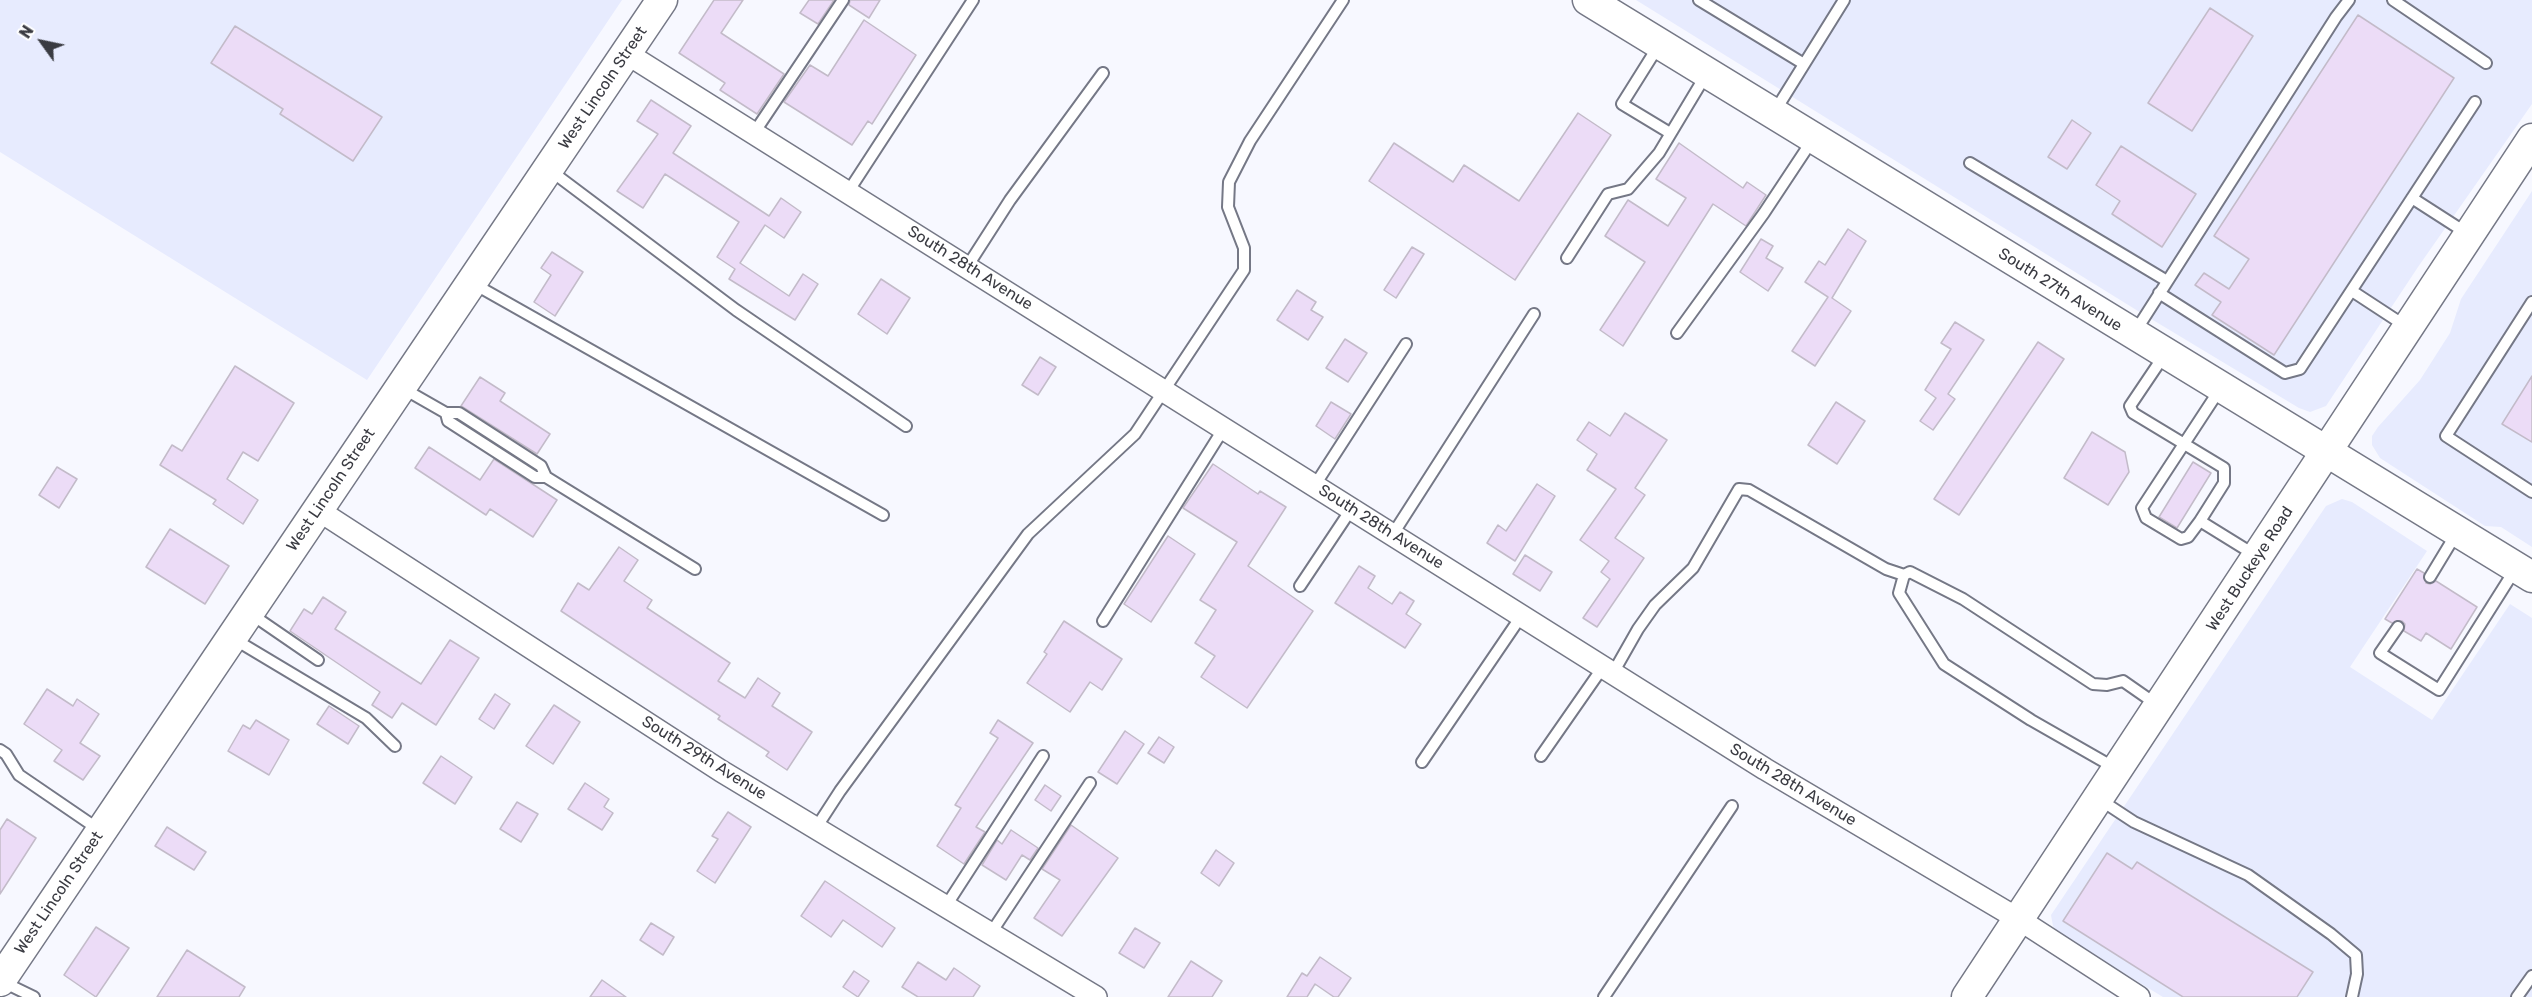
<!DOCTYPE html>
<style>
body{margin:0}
#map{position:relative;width:2532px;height:997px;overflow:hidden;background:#f7f8ff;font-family:Rubik,sans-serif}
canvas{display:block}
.north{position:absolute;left:12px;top:12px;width:60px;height:60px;-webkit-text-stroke:4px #fff;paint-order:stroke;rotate:303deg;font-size:16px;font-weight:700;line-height:24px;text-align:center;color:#3a3b42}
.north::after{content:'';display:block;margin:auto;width:21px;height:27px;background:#3a3b42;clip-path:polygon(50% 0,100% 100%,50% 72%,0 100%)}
</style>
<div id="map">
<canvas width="2532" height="997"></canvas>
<div class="north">N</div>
</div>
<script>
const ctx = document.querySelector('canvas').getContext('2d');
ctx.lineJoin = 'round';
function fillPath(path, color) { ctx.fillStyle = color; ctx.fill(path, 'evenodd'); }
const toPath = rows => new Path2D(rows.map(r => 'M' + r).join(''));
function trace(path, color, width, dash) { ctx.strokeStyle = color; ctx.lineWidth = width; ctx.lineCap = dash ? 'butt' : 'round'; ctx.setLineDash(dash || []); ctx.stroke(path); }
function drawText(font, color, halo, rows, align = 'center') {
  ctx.font = font + ' Rubik,sans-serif'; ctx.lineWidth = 4.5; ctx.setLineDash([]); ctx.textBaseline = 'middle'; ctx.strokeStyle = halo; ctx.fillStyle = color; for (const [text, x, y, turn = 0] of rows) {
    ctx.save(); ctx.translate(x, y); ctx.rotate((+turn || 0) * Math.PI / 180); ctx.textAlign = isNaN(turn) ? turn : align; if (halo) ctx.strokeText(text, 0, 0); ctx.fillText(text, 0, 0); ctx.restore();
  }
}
fillPath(toPath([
 [0,0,622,0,367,380,0,152],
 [1636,0,2532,0,2532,104,2418,267,2326,406,2310,412,2299,408,2138,311],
 [2532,191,2532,547,2501,527,2485,526,2380,458,2372,445,2372,436,2378,427,2420,380,2450,333,2461,299],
 [2342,499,2352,502,2427,551,2350,667,2432,720,2510,604,2532,618,2532,997,2163,997,2059,934,2053,926,2051,915,2326,506]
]), '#e7ebfe');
const building = toPath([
 [714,0,743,0,721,33,784,74,757,114,720,90,725,83,679,53,714,0],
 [809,0,834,0,818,24,800,13,809,0],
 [850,0,880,0,869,18,849,5,850,0],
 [2210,8,2253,36,2192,131,2148,103,2210,8],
 [2358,15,2454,78,2274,355,2212,315,2221,302,2195,285,2204,273,2229,289,2249,259,2214,236,2358,15],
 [864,20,916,55,872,124,868,121,852,145,784,102,810,65,828,76,864,20],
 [235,26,382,117,353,161,280,114,283,109,211,63,235,26],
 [651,100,691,126,673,153,769,216,781,198,801,212,784,238,765,225,740,263,789,296,803,274,818,284,795,320,729,279,735,269,717,257,739,222,665,174,643,208,617,191,658,134,637,121,651,100],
 [1578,113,1611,135,1515,280,1369,181,1394,143,1453,182,1464,165,1519,201,1578,113],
 [2072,120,2091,133,2067,169,2048,157,2072,120],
 [1679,143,1743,188,1747,182,1766,195,1746,226,1713,204,1623,346,1600,330,1645,262,1605,236,1628,200,1668,226,1686,198,1656,179,1679,143],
 [2121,146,2196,194,2162,247,2112,214,2120,201,2096,185,2121,146],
 [1848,229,1866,241,1832,298,1851,311,1815,366,1792,351,1828,297,1805,282,1819,261,1825,265,1848,229],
 [1761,239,1773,246,1766,258,1783,268,1768,291,1740,272,1761,239],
 [1412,247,1424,254,1396,298,1384,290,1412,247],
 [552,252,583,272,555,316,534,302,551,275,541,268,552,252],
 [881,279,910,298,887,334,858,314,881,279],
 [1297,290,1316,302,1311,310,1323,317,1308,340,1277,320,1297,290],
 [1955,322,1984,340,1948,394,1955,399,1933,430,1920,421,1936,398,1925,390,1951,349,1941,343,1955,322],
 [1345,339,1367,353,1348,382,1326,368,1345,339],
 [2038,342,2064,359,1959,515,1934,499,2038,342],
 [1040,357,1056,367,1038,395,1022,385,1040,357],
 [235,366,294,403,258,461,243,452,227,479,258,500,243,524,213,504,216,500,160,465,172,445,182,451,235,366],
 [2532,376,2532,442,2502,424,2532,376],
 [480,377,505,393,500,401,550,434,537,454,461,406,480,377],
 [1331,402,1351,414,1335,439,1316,426,1331,402],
 [1836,402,1865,421,1837,464,1808,445,1836,402],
 [1625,413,1667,440,1635,488,1645,495,1615,538,1644,558,1597,627,1583,618,1610,579,1601,572,1609,561,1580,540,1616,489,1587,470,1597,454,1577,440,1589,422,1610,436,1625,413],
 [2092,432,2125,452,2129,472,2108,505,2064,478,2092,432],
 [429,447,480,480,494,459,557,500,533,537,490,509,486,515,415,468,429,447],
 [2193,462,2211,473,2177,528,2159,517,2193,462],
 [1213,464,1258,494,1260,491,1286,507,1248,566,1313,611,1247,708,1201,677,1215,656,1195,643,1216,610,1200,600,1237,542,1183,508,1213,464],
 [57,467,77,479,59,508,39,495,57,467],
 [1537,484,1555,496,1515,561,1487,543,1498,525,1506,531,1537,484],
 [170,529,229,566,205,604,146,567,170,529],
 [1168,536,1195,554,1151,622,1124,604,1168,536],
 [619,547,638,560,624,581,652,600,647,608,730,663,718,681,745,698,758,678,780,693,772,706,812,732,787,770,766,756,769,752,718,719,720,716,561,611,578,583,589,590,619,547],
 [1525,555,1552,572,1540,591,1513,574,1525,555],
 [1359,566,1375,576,1368,588,1392,604,1400,592,1414,601,1406,614,1421,624,1405,648,1335,603,1359,566],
 [2417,569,2424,573,2426,583,2430,584,2436,581,2477,607,2451,649,2426,633,2421,641,2404,631,2405,624,2402,621,2392,623,2385,619,2417,569],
 [323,597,346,612,335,629,421,684,450,640,479,658,436,725,402,703,392,718,372,705,380,692,290,631,304,609,312,614,323,597],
 [1064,621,1122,659,1102,690,1090,682,1070,712,1027,683,1047,654,1044,652,1064,621],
 [47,689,73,706,77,699,99,714,80,743,100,756,83,780,54,761,62,750,24,724,47,689],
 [495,694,510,704,494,729,479,719,495,694],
 [554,705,580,722,553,764,526,746,554,705],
 [329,706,359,726,348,744,317,724,329,706],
 [256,720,289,740,269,775,228,751,243,725,250,729,256,720],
 [998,720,1033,743,976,827,985,832,964,864,937,846,961,808,955,805,998,738,990,733,998,720],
 [1125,731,1144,744,1117,784,1098,772,1125,731],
 [1159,737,1174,747,1164,763,1148,753,1159,737],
 [441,756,472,777,455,804,423,783,441,756],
 [585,783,609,799,604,807,613,813,602,830,568,809,585,783],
 [1045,785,1061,796,1051,811,1035,800,1045,785],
 [517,802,538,814,521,842,500,829,517,802],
 [728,812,751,827,715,883,697,871,718,839,712,836,728,812],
 [7,819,36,838,0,894,0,830,7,819],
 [1071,825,1118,858,1062,936,1034,918,1060,880,1042,869,1071,825],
 [167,827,206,852,194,870,155,846,167,827],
 [1011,830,1038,848,1030,860,1022,855,1006,880,982,865,997,840,1002,844,1011,830],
 [1216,850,1234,863,1219,886,1201,873,1216,850],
 [2107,853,2132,869,2137,862,2313,972,2297,997,2183,997,2063,921,2107,853],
 [825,881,895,928,882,947,843,920,831,937,801,916,825,881],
 [651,923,674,937,663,955,640,940,651,923],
 [96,927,129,948,96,997,64,975,96,927],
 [1135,928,1160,943,1144,968,1119,953,1135,928],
 [187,950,245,987,239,997,157,997,187,950],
 [1320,957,1351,978,1338,997,1334,997,1315,984,1307,997,1287,997,1302,973,1307,976,1320,957],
 [1191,961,1222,981,1212,997,1168,997,1191,961],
 [918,962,946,980,954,968,980,986,973,997,918,997,902,987,918,962],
 [854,971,869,981,858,997,843,987,854,971],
 [602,980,626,997,590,997,602,980]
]);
fillPath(building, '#ecdcf7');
trace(building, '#c3bbc9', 1.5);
const lane = toPath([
 [1699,0,1804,64],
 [2393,0,2486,63],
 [1659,45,1622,104,1670,133],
 [1775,111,1844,0],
 [754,133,843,0],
 [1970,163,2167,281],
 [551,171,736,310,906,426],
 [848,192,973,0],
 [2412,198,2468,234],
 [1567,258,1608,194,1628,189,1659,153,1707,73],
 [967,267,1010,200,1103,73],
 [474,284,883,515],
 [2352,291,2407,327],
 [2159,293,2285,373,2300,369,2475,102],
 [2532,302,2446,436,2532,492],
 [2135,332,2336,17,2349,0],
 [1677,333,1764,213,1813,139],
 [2165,354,2130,406,2133,413,2224,468,2224,483,2200,521],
 [404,389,446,413,459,413,541,466,546,477,535,477,448,421,446,413],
 [2220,389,2142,508,2146,518,2181,539,2188,537,2200,521,2255,555],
 [546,477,695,569],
 [1315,485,1406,344],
 [1393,534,1534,314],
 [2430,577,2456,534],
 [1300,586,1352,508],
 [251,614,318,660],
 [1103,621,1224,428],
 [2398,627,2380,653,2439,690,2516,568],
 [234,639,366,718,395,746],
 [1613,673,1638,629,1655,605,1693,568,1739,489,1749,490,1886,569,1904,575],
 [0,750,6,754,19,775,101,831],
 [1541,756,1603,667],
 [1422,762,1522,615],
 [2115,768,2031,720,1944,664,1899,593,1904,575,1910,572,1963,599,2093,684,2107,685,2123,681,2156,704],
 [2099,799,2134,822,2248,875,2331,934,2356,955,2357,974,2352,997],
 [816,828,840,791,1028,534,1135,434,1244,270,1244,248,1228,207,1229,182,1250,141,1343,0],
 [946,906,1043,756],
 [991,933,1090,783],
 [3,982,34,997],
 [1604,997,1732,806],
 [2517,997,2532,976]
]);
const street = toPath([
 [626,53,1765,769,2020,920,2139,997],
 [318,510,721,771,1096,997]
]);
const secondary = toPath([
 [1588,0,2532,577],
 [0,981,662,0],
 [1967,997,2532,139]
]);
trace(lane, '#757886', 14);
trace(street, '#757886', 24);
trace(secondary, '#757886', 33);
trace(lane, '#fff', 10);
trace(street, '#fff', 21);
trace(secondary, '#fff', 30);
drawText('16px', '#3a3b42', '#fff', [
 ["West Lincoln Street",603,88,-56],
 ["South 28th Avenue",970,268,32],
 ["South 27th Avenue",2060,290,32],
 ["West Lincoln Street",331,490,-56],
 ["South 28th Avenue",1381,527,32],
 ["West Buckeye Road",2250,569,-57],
 ["South 29th Avenue",704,758,32],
 ["South 28th Avenue",1793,785,31],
 ["West Lincoln Street",59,893,-56]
]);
</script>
